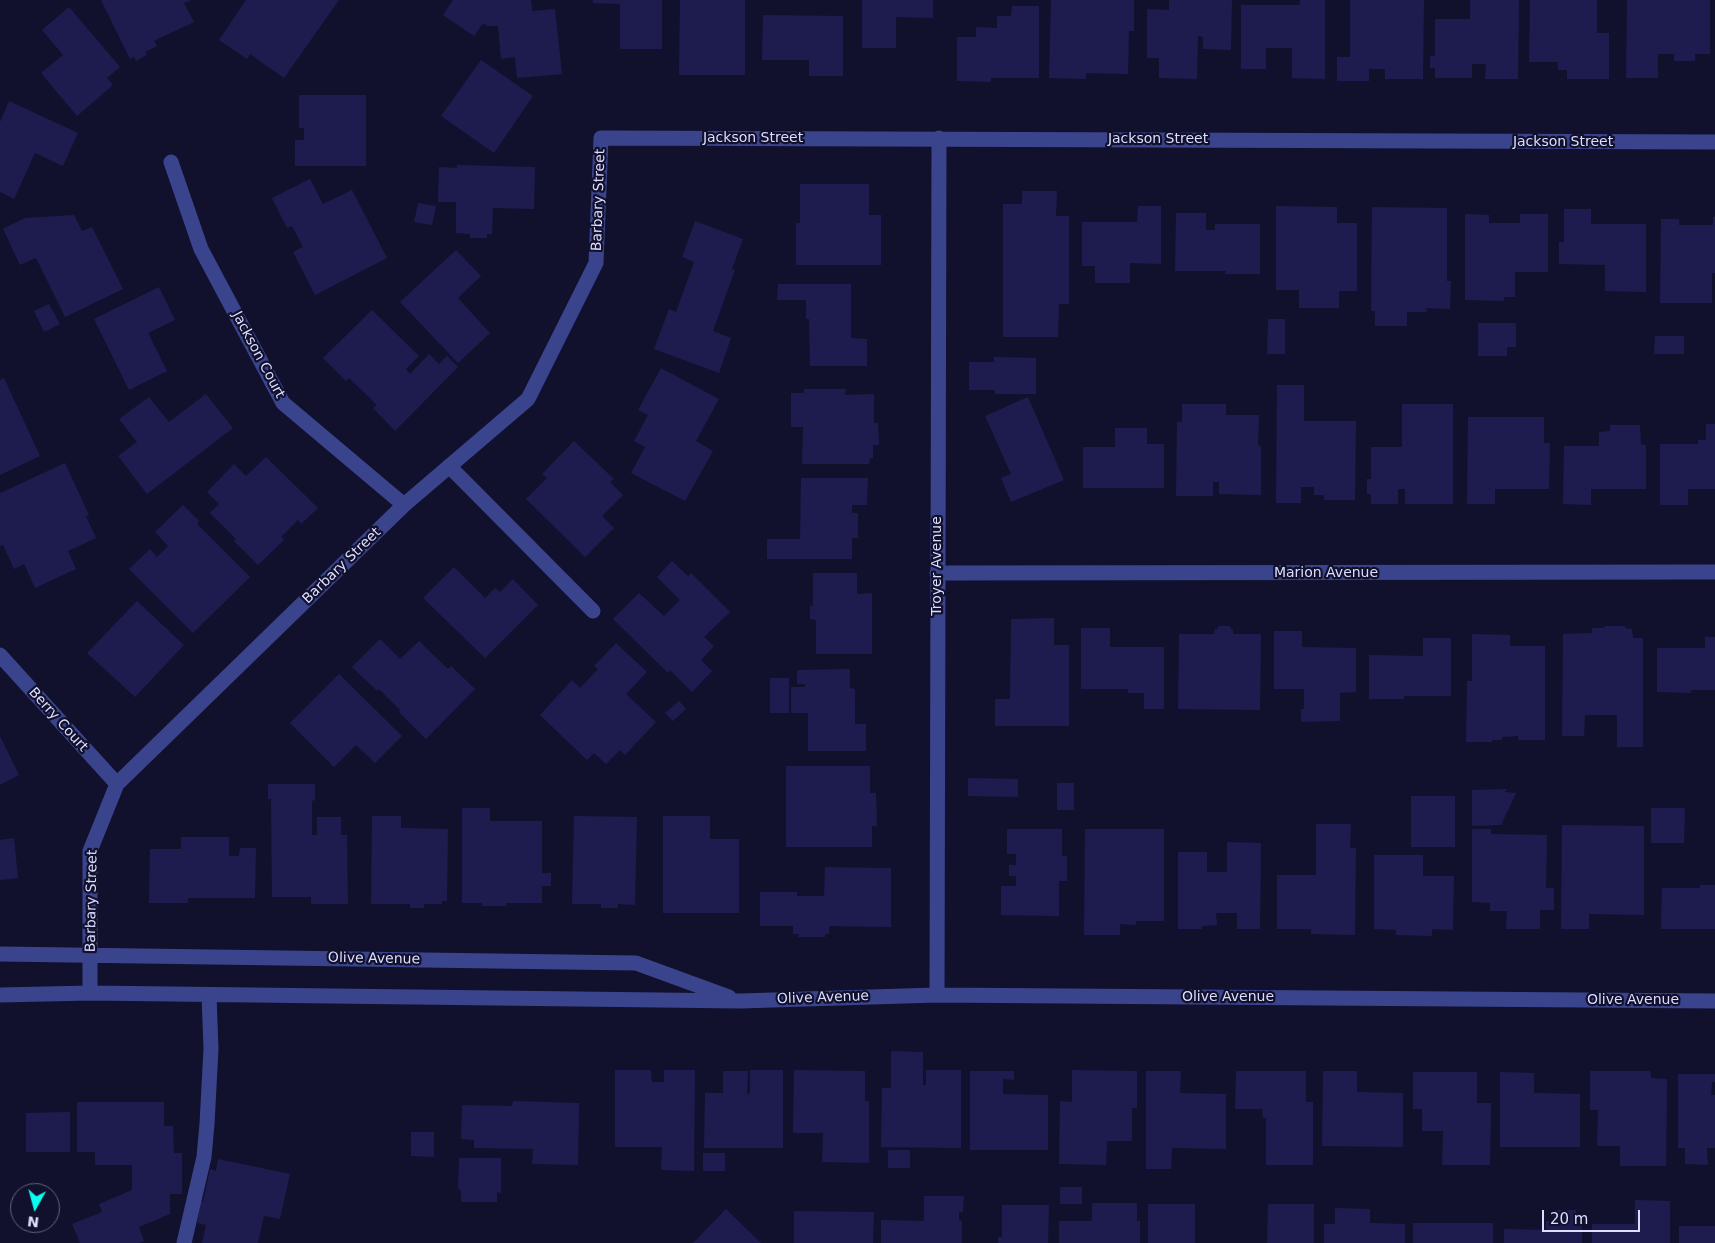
<!DOCTYPE html>
<style>
body{margin:0}
#map{position:relative;width:1715px;height:1243px;overflow:hidden;background:#11112d;font-family:"DejaVu Sans",sans-serif}
canvas{display:block}
.north{position:absolute;left:10px;top:1183px;width:50px;height:50px;box-sizing:border-box;background:#11112d;border:1px solid #636381;border-radius:50%;rotate:187deg;font-size:14px;font-weight:700;line-height:20px;text-align:center;color:#dddeff}
.north::after{content:'';display:block;margin:auto;width:18px;height:22px;background:#09fff0;clip-path:polygon(50% 0,100% 100%,50% 72%,0 100%)}
.scale{position:absolute;left:1542px;top:1210px;width:98px;height:22px;box-sizing:border-box;border:2px solid #dddeff;border-top:0;padding-left:6px;font-size:15px;line-height:18px;white-space:nowrap;color:#dddeff;-webkit-text-stroke:4px #11112d;paint-order:stroke}
</style>
<div id="map">
<canvas width="1715" height="1243"></canvas>
<div class="north">N</div>
<div class="scale">20 m</div>
</div>
<script>
const ctx = document.querySelector('canvas').getContext('2d');
ctx.lineJoin = 'round';
function fillPath(path, color) { ctx.fillStyle = color; ctx.fill(path, 'evenodd'); }
const toPath = rows => new Path2D(rows.map(r => 'M' + r).join(''));
function trace(path, color, width, dash) { ctx.strokeStyle = color; ctx.lineWidth = width; ctx.lineCap = dash ? 'butt' : 'round'; ctx.setLineDash(dash || []); ctx.stroke(path); }
function drawText(font, color, halo, rows, align = 'center') {
  ctx.font = font + ' "DejaVu Sans",sans-serif'; ctx.lineWidth = 4.5; ctx.setLineDash([]); ctx.textBaseline = 'middle'; ctx.strokeStyle = halo; ctx.fillStyle = color; for (const [text, x, y, turn = 0] of rows) {
    ctx.save(); ctx.translate(x, y); ctx.rotate((+turn || 0) * Math.PI / 180); ctx.textAlign = isNaN(turn) ? turn : align; if (halo) ctx.strokeText(text, 0, 0); ctx.fillText(text, 0, 0); ctx.restore();
  }
}
fillPath(toPath([
 [101,0,191,0,184,3,194,22,154,41,157,46,145,52,147,55,136,61,134,57,130,59],
 [246,0,339,0,284,78,250,54,247,59,219,40],
 [453,0,531,0,532,11,555,9,562,74,517,78,515,57,501,59,498,26,487,26,483,23,474,36,443,15],
 [593,0,662,0,662,49,620,49,620,4,593,3],
 [680,0,745,0,745,75,679,75],
 [862,0,933,0,933,18,896,17,896,48,862,48],
 [1051,0,1134,0,1134,31,1129,31,1128,74,1086,73,1086,79,1049,78],
 [1169,0,1232,0,1231,50,1203,49,1203,37,1198,36,1197,79,1159,78,1159,58,1147,58,1147,9,1169,10],
 [1300,0,1325,0,1325,79,1292,78,1292,48,1266,48,1266,69,1241,69,1241,5,1300,5],
 [1350,0,1424,0,1423,79,1385,79,1385,69,1369,69,1369,81,1337,81,1337,57,1350,57],
 [1470,0,1519,0,1518,79,1485,79,1486,64,1472,64,1472,78,1435,78,1435,68,1430,68,1430,56,1435,56,1435,19,1470,19],
 [1530,0,1597,0,1597,33,1609,33,1609,79,1567,79,1567,70,1558,70,1558,62,1529,62],
 [1627,0,1710,0,1710,54,1695,54,1695,61,1674,61,1674,54,1658,54,1658,78,1626,78],
 [1012,6,1039,6,1039,78,991,78,991,82,957,81,957,37,976,37,976,27,997,28,997,16,1011,16],
 [69,7,120,67,107,78,113,85,77,116,41,73,63,55,42,30],
 [763,15,843,16,843,76,809,76,809,60,762,60],
 [481,60,533,96,494,153,441,116],
 [299,95,366,95,366,166,295,166,295,140,304,140,304,128,299,128],
 [9,101,78,133,63,166,35,153,14,199,0,192,0,122],
 [457,165,535,167,534,209,493,208,492,234,487,234,487,238,470,238,470,234,456,233,456,202,438,202,439,167,457,168],
 [310,179,323,204,352,190,387,258,315,295,293,252,303,247,292,226,287,228,272,198],
 [800,184,869,184,869,215,881,215,881,265,796,265,796,223,800,223],
 [1022,191,1057,191,1056,216,1069,216,1069,304,1059,304,1058,337,1003,337,1003,204,1022,204],
 [418,203,436,206,432,225,414,222],
 [1138,206,1161,206,1161,264,1130,263,1130,283,1095,283,1095,266,1082,266,1082,222,1137,222],
 [1276,206,1337,207,1337,223,1357,223,1357,291,1339,291,1339,308,1299,308,1299,290,1276,290],
 [1372,207,1447,208,1447,281,1451,281,1450,309,1426,308,1427,312,1407,312,1407,326,1375,326,1375,311,1371,311],
 [1564,209,1591,209,1591,224,1646,224,1646,292,1605,291,1605,265,1559,264,1559,242,1564,242],
 [1176,213,1206,213,1206,230,1215,230,1215,224,1260,224,1260,274,1225,274,1226,271,1175,271],
 [1465,214,1489,215,1489,223,1520,223,1520,214,1548,214,1548,272,1515,272,1515,297,1504,297,1504,301,1465,300],
 [74,215,82,231,92,227,123,289,65,317,36,258,20,265,3,229,25,218],
 [1713,217,1715,217,1715,273,1712,273,1712,303,1660,303,1661,219,1679,219,1679,225,1713,225],
 [695,221,743,239,732,269,735,270,713,331,731,338,719,373,654,349,669,309,676,312,694,262,682,257],
 [456,250,481,276,458,298,490,333,458,363,400,302],
 [778,284,851,284,851,338,867,339,867,366,810,366,809,319,806,319,806,300,777,300],
 [159,287,175,320,148,333,167,371,129,390,94,319],
 [49,304,60,324,44,332,34,311],
 [372,310,419,356,406,369,410,374,429,354,439,364,447,356,458,367,395,431,373,408,377,405,349,378,346,381,323,358],
 [1268,319,1285,319,1285,354,1267,354],
 [1478,323,1516,323,1516,347,1507,347,1507,356,1478,356],
 [1655,336,1684,336,1684,354,1654,354],
 [994,357,1036,358,1036,394,995,394,995,390,969,390,969,362,994,362],
 [661,368,719,399,696,441,713,451,685,501,631,473,645,447,634,441,648,415,638,410],
 [4,378,40,456,0,475,0,380],
 [1277,385,1304,385,1304,421,1356,421,1355,500,1324,500,1324,495,1314,495,1314,487,1301,487,1301,503,1276,503],
 [804,389,846,389,845,395,874,394,874,423,878,423,879,445,873,445,873,458,870,458,869,464,802,464,803,427,791,427,791,393,804,393],
 [206,394,233,428,147,494,118,456,137,442,119,419,149,397,169,422],
 [1028,397,1064,480,1011,502,1001,478,1011,474,985,416],
 [1182,404,1226,404,1226,415,1259,415,1258,445,1261,446,1261,495,1219,494,1219,482,1213,482,1213,496,1176,496,1177,422,1182,422],
 [1402,404,1453,404,1453,504,1405,504,1405,489,1398,489,1398,504,1371,504,1371,494,1367,494,1367,479,1371,479,1371,447,1402,447],
 [1468,417,1544,417,1544,443,1550,443,1549,489,1495,489,1495,504,1467,504],
 [1706,424,1715,424,1715,489,1688,489,1688,505,1660,505,1660,444,1698,444,1698,440,1706,440],
 [1610,425,1640,425,1641,444,1646,445,1646,489,1591,489,1591,505,1563,504,1564,446,1599,446,1599,432,1610,431],
 [1115,428,1147,428,1147,444,1164,444,1164,488,1083,488,1083,447,1115,447],
 [574,441,614,479,610,482,623,495,602,516,614,528,585,557,526,499,547,478,542,474],
 [266,457,318,508,301,524,298,520,281,537,284,540,258,565,234,541,236,539,210,513,219,504,207,492,234,464,246,476],
 [65,463,89,515,86,516,96,538,68,551,76,569,35,588,24,564,14,569,3,545,0,546,0,493],
 [801,478,868,478,867,505,852,505,852,513,858,513,858,538,852,538,852,559,767,559,767,539,800,539],
 [183,505,199,521,197,524,250,577,193,633,129,569,150,549,157,557,168,546,155,532],
 [672,561,688,576,691,573,730,612,704,637,714,646,701,660,712,671,692,692,670,670,668,673,613,619,639,593,664,616,680,600,657,577],
 [454,567,485,598,495,588,500,592,513,579,538,605,485,658,423,598],
 [813,573,857,573,857,594,872,593,872,654,816,654,816,620,810,619,810,606,813,606],
 [137,601,184,645,135,697,87,653],
 [1054,618,1054,645,1069,645,1069,726,995,726,995,699,1010,699,1011,619],
 [1218,626,1230,626,1231,629,1233,629,1233,634,1261,634,1260,710,1178,709,1179,634,1214,634,1215,629,1218,629],
 [1605,626,1625,626,1625,628,1632,629,1633,638,1643,638,1643,747,1617,747,1617,715,1585,715,1584,736,1562,736,1563,634,1592,633,1592,628,1604,628],
 [1081,628,1110,628,1110,647,1164,647,1164,709,1144,709,1144,693,1128,693,1128,689,1081,689],
 [1274,631,1302,631,1302,647,1356,648,1356,692,1340,693,1340,721,1301,722,1301,709,1304,709,1304,689,1274,689],
 [1472,634,1510,635,1510,646,1545,646,1545,740,1518,740,1518,736,1502,737,1502,740,1492,740,1492,742,1466,742,1467,681,1472,681],
 [1705,637,1715,637,1715,690,1691,690,1691,693,1657,692,1657,648,1705,648],
 [1423,638,1451,638,1451,696,1404,696,1404,699,1369,699,1369,655,1423,656],
 [380,639,400,659,419,641,448,669,451,666,475,689,426,739,399,712,400,710,379,689,377,691,352,667],
 [616,643,647,672,626,694,656,722,625,755,620,750,606,764,594,753,587,760,540,715,572,680,580,688,598,669,594,666],
 [850,669,850,688,855,689,855,724,866,724,866,751,808,751,808,713,791,713,791,687,805,687,805,684,797,684,797,670],
 [339,674,402,736,375,763,356,745,334,767,290,723],
 [770,678,789,678,789,713,770,713],
 [679,701,686,709,673,721,665,713],
 [0,736,19,775,0,785],
 [786,766,870,766,870,793,876,793,877,826,872,826,872,847,786,847],
 [968,778,1018,779,1018,797,968,796],
 [1057,783,1074,783,1074,810,1057,810],
 [268,784,315,784,315,800,312,801,312,835,317,835,317,817,341,817,341,835,347,835,348,904,311,904,311,897,272,897,271,799,268,799],
 [1507,789,1505,792,1516,793,1501,825,1472,826,1472,790],
 [1411,796,1455,796,1455,847,1411,847],
 [462,808,490,808,490,821,542,821,542,873,551,873,551,886,542,886,542,903,506,903,506,906,482,906,482,903,462,903],
 [1651,808,1685,808,1684,843,1651,843],
 [372,816,401,816,401,828,448,829,447,901,442,901,442,904,424,904,424,908,410,908,410,904,371,904],
 [574,816,637,817,635,905,618,904,618,908,601,908,601,904,572,904],
 [663,816,710,816,710,839,739,839,739,913,663,913],
 [1316,824,1351,824,1350,848,1356,848,1355,935,1311,934,1311,929,1277,929,1277,875,1316,875],
 [1562,825,1644,826,1644,915,1589,914,1589,929,1561,929],
 [1007,829,1062,829,1062,856,1067,856,1067,881,1059,881,1059,916,1001,915,1001,886,1016,886,1016,876,1009,876,1009,865,1016,865,1016,854,1007,854],
 [1085,829,1164,829,1164,921,1136,921,1136,925,1120,924,1120,935,1084,935],
 [1472,829,1491,829,1491,834,1547,835,1546,888,1554,888,1554,910,1540,910,1540,929,1506,929,1507,911,1490,911,1490,903,1472,902],
 [181,837,229,837,229,856,239,856,240,848,256,848,255,898,188,898,188,903,149,903,150,849,181,849],
 [14,838,18,878,0,880,0,840],
 [1227,842,1261,843,1260,929,1237,929,1237,913,1216,913,1217,925,1202,926,1202,929,1178,929,1178,852,1207,852,1207,872,1227,872],
 [1374,855,1423,855,1423,876,1454,876,1453,930,1432,929,1432,936,1396,935,1396,930,1374,929],
 [825,867,891,868,891,927,829,926,829,934,825,934,825,937,798,937,799,934,793,934,793,926,760,926,760,892,797,892,797,896,824,896],
 [1700,885,1715,885,1715,929,1661,929,1662,888,1700,888],
 [891,1051,923,1052,923,1085,926,1085,926,1070,961,1070,961,1148,881,1147,882,1088,891,1088],
 [615,1070,651,1070,652,1082,664,1082,664,1070,695,1070,694,1171,661,1170,662,1147,615,1147],
 [750,1070,783,1070,783,1148,704,1148,705,1093,723,1093,723,1071,748,1071,747,1094,750,1093],
 [794,1070,865,1071,865,1101,869,1101,869,1163,822,1162,823,1133,793,1133],
 [1072,1070,1137,1071,1137,1108,1132,1108,1132,1141,1107,1141,1106,1165,1059,1164,1060,1101,1072,1102],
 [970,1071,1014,1071,1014,1080,1003,1079,1003,1094,1048,1095,1048,1150,970,1150],
 [1146,1071,1181,1071,1180,1093,1226,1094,1226,1149,1172,1148,1171,1169,1146,1169],
 [1236,1071,1306,1071,1306,1102,1313,1102,1313,1165,1266,1165,1266,1118,1263,1118,1262,1109,1235,1109],
 [1323,1071,1357,1071,1357,1092,1403,1093,1403,1147,1322,1146],
 [1590,1071,1650,1071,1651,1078,1667,1079,1666,1166,1620,1166,1620,1146,1597,1146,1598,1110,1590,1110],
 [1413,1072,1477,1072,1477,1103,1491,1103,1490,1165,1442,1165,1443,1131,1422,1131,1422,1109,1413,1109],
 [1500,1072,1534,1073,1534,1093,1580,1094,1580,1147,1500,1147],
 [1678,1074,1715,1074,1715,1082,1712,1082,1711,1095,1715,1095,1715,1148,1707,1148,1708,1165,1685,1164,1685,1148,1678,1148],
 [513,1101,579,1103,578,1165,532,1164,533,1149,474,1148,474,1140,461,1139,462,1105,512,1106],
 [77,1102,164,1102,164,1126,173,1126,174,1153,182,1153,182,1194,170,1194,170,1214,139,1227,144,1241,139,1243,80,1243,72,1224,102,1212,99,1204,132,1190,132,1165,95,1165,95,1152,77,1152],
 [70,1112,70,1152,26,1152,26,1113],
 [411,1132,434,1132,434,1157,411,1156],
 [888,1150,910,1150,910,1168,888,1168],
 [703,1153,725,1153,725,1171,703,1171],
 [459,1158,501,1158,501,1193,497,1192,497,1202,461,1202,461,1190,458,1189],
 [218,1159,290,1174,280,1219,264,1216,258,1243,202,1243,206,1225,197,1223,201,1201,203,1202,210,1169,216,1171],
 [1060,1187,1082,1187,1082,1204,1060,1204],
 [924,1196,964,1196,963,1212,959,1212,959,1220,962,1221,962,1243,881,1243,881,1220,924,1221],
 [1635,1200,1670,1201,1670,1243,1592,1243,1592,1224,1635,1224],
 [1092,1203,1137,1203,1137,1221,1140,1221,1140,1243,1059,1243,1059,1221,1092,1221],
 [1148,1204,1195,1204,1195,1243,1148,1243],
 [1268,1204,1314,1204,1314,1243,1267,1243],
 [1002,1205,1049,1205,1048,1243,998,1243,998,1237,1002,1237],
 [1335,1208,1370,1209,1370,1223,1405,1224,1405,1243,1324,1243,1324,1224,1335,1224],
 [726,1209,761,1243,693,1243],
 [1553,1210,1576,1210,1576,1220,1582,1220,1582,1243,1504,1243,1504,1229,1546,1230,1546,1221,1553,1221],
 [794,1211,874,1212,873,1243,794,1243],
 [1413,1223,1493,1223,1493,1243,1413,1243],
 [1679,1226,1715,1226,1715,1243,1679,1243]
]), '#1e1c4f');
trace(toPath([
 [171,162,201,249,283,403,404,505],
 [449,466,593,611],
 [937,573,1715,572],
 [0,655,117,784],
 [0,954,636,963,729,997],
 [90,993,90,851,117,784,404,505,528,399,596,263,601,138,1715,142],
 [0,995,90,993,740,1001,937,995,1715,1001],
 [937,995,939,138],
 [184,1243,204,1157,207,1124,211,1049,209,995]
]), '#3a448d', 15);
drawText('14px', '#dddeff', '#11112d', [
 ["Jackson Street",753,138],
 ["Jackson Street",1158,139],
 ["Jackson Street",1563,142],
 ["Barbary Street",599,200,-88],
 ["Jackson Court",258,355,62],
 ["Barbary Street",342,566,-44],
 ["Troyer Avenue",937,566,-90],
 ["Marion Avenue",1326,573],
 ["Berry Court",58,720,48],
 ["Barbary Street",92,901,-89],
 ["Olive Avenue",374,959,1],
 ["Olive Avenue",1228,997],
 ["Olive Avenue",823,998,-2],
 ["Olive Avenue",1633,1000]
]);
</script>
